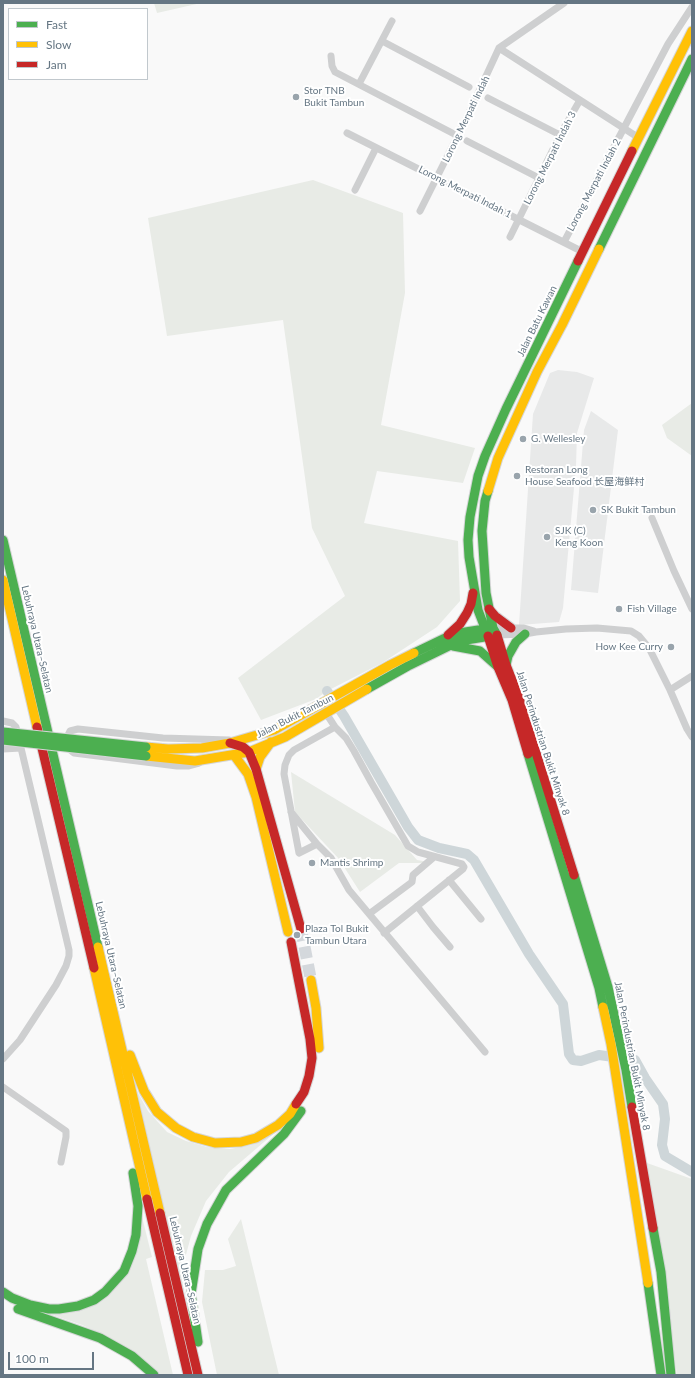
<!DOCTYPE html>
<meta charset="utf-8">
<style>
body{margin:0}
#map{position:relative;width:695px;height:1378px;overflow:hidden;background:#f9f9f9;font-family:Lato,sans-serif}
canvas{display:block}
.frame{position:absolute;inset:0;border:4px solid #657683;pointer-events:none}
.legend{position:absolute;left:8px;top:8px;width:140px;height:72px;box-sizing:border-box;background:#fff;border:1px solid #c1c8cd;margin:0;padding:5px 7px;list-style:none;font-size:12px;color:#657683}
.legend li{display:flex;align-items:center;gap:8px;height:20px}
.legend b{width:20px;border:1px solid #c1c8cd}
.scale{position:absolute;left:8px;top:1352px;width:86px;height:18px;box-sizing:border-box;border:2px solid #657683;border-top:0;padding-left:5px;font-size:12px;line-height:14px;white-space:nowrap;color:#657683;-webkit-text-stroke:3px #fff;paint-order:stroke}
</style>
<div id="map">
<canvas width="695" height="1378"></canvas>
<div class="frame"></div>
<ul class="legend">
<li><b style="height:5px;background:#4caf50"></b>Fast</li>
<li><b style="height:5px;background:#ffc107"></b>Slow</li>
<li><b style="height:5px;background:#c62828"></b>Jam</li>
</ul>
<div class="scale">100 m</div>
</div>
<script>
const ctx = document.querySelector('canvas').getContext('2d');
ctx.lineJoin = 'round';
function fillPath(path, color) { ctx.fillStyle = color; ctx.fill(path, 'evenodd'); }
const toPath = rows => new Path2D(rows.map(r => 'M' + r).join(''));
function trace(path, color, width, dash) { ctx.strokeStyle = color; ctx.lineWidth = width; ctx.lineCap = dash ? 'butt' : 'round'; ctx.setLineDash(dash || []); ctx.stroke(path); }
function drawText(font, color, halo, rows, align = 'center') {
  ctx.font = font + ' Lato,"Noto Sans SC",sans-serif'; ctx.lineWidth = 4; ctx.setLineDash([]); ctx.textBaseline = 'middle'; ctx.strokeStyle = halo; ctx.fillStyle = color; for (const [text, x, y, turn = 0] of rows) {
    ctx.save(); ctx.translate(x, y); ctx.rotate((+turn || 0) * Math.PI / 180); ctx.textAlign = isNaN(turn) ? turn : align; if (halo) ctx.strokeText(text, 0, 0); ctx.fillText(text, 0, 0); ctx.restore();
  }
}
fillPath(toPath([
 [558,370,577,372,594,378,577,433,576,466,563,608,559,622,519,625,533,414,550,373],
 [591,411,618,430,598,593,571,590,584,430]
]), '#e8e9e9');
fillPath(toPath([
 [154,3,201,3,157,13],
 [313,180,403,213,405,293,381,425,475,448,463,483,377,471,364,523,458,541,460,601,437,627,382,663,327,691,316,699,261,720,238,678,345,596,312,528,283,320,167,336,148,218],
 [692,403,692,456,667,438,662,425],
 [291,772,395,835,417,860,434,863,399,863,360,892,339,859,295,812],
 [137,1091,148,1111,167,1132,186,1141,207,1147,230,1149,252,1145,278,1130,229,1172,206,1201,191,1236,184,1262,184,1296],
 [647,1163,692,1179,692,1375,677,1375],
 [141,1213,152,1257,146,1259,173,1375,157,1375,107,1336,82,1325,41,1311,62,1312,122,1280],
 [241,1219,279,1375,217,1375,202,1302,205,1270,223,1270,236,1266,228,1239]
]), '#e8ebe6');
trace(toPath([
 [327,691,344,716,408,827,418,840,439,848,467,854,474,860,529,954,563,1004,569,1054,573,1060,581,1061,599,1055,635,1060,645,1078,663,1104,665,1119,662,1145,665,1156,692,1172]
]), '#ced6d9', 10);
trace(toPath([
 [301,929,311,980]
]), '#d4d8dc', 12, [12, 6]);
const fast = toPath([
 [599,249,692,59],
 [3,540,98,947],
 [488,636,478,610,469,557,468,540,470,517,478,476,485,456,506,409,578,261],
 [453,646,480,651,498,667],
 [414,653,443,639,459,633,491,628],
 [506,665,508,656,516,642,525,634],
 [367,689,408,666,451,645,466,640,497,635,493,628,486,593,482,531,485,501,488,491],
 [528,754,599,988,603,1007],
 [574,875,608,987,626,1070,632,1107],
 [653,1228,661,1272,671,1375],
 [648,1283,661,1375],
 [3,1292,12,1298,30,1305,49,1309,59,1309,78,1306,94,1300,105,1292,124,1271,132,1251,136,1235,138,1206,133,1173],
 [18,1309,100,1338,132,1356,154,1375],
 [198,1342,191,1294,198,1249,207,1224,226,1190,284,1134,301,1111]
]);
const slow = toPath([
 [632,151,692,31],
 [488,491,498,458,537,372,562,325,599,249],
 [3,580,37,727],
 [146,747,168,749,202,748,230,743,274,730,390,665,414,653],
 [234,755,248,774,256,797,288,932],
 [146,756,195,761,249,752,285,737,367,689],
 [256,769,260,757,271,742],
 [98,947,160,1213],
 [94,968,147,1199],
 [311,980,316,1008,319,1048],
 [603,1007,611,1044,648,1283],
 [130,1055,144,1091,157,1112,176,1128,193,1137,215,1143,241,1142,256,1138,278,1125,290,1114,296,1104]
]);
const jam = toPath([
 [578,261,632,151],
 [489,609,495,616,511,628],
 [448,635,460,624,467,613,471,604,473,593],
 [497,635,506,665,519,698,574,875],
 [488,636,498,667,512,700,528,754],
 [37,727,94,968],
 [230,743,243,747,249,752,256,769,301,929],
 [291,942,310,1039,312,1058,309,1076,304,1092,296,1104],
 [632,1107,653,1228],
 [147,1199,188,1375],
 [160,1213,198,1375]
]);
trace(fast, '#d5d6d7', 11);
trace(slow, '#d5d6d7', 11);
trace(jam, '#d5d6d7', 11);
trace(toPath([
 [382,41,469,87],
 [499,48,639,138],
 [331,56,332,66,335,72,458,136],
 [359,84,392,21],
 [488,98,560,135],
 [347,133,583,252],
 [467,141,539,178],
 [355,190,376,148],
 [420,211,468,115,499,48,564,3],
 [510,237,560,135,580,100],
 [564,242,668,44,692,7],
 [652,518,674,571,692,609],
 [493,628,524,628,534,631],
 [497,635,525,634,536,632,566,629,597,628,631,631,639,636,649,648,670,690,687,729,692,737],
 [670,690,692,676],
 [324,710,335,727,346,738,354,751,371,782,408,846,418,852,462,864,464,867,463,869,384,933],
 [3,721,12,723,16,727,21,748,3,749],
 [199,763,188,766,177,766,74,753,65,746,66,739,70,731,78,729,163,738,229,740],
 [291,812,317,844,331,858,349,890,485,1052],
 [317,844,299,853,284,774,285,765,289,755,294,750,335,727],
 [449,880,481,919],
 [417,906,433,927,450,947],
 [369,914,412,882,413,875,434,857],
 [3,1059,20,1040,56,985,66,966,69,956,69,950,21,748],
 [3,1087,66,1131,66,1137,61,1162]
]), '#cecfd0', 7);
trace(fast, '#4caf50', 9);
trace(slow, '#ffc107', 9);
trace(jam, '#c62828', 9);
const fastBridge = toPath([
 [3,732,146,747],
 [3,740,146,756]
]);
trace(fastBridge, '#d5d6d7', 11, []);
trace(fastBridge, '#4caf50', 9);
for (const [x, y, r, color] of [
 [296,97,4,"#99a4ac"],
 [523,439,4,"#99a4ac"],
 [517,476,4,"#99a4ac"],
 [593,510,4,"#99a4ac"],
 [547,537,4,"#99a4ac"],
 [619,609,4,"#99a4ac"],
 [671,647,4,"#99a4ac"],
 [312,863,4,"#99a4ac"],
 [297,935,4,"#99a4ac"]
]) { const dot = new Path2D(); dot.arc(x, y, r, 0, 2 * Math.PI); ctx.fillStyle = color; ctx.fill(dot); trace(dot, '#fff', 1.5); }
drawText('10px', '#657683', '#fff', [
 ["Stor TNB",304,91],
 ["Bukit Tambun",304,103],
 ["G. Wellesley",531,439],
 ["Restoran Long",525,470],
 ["House Seafood 长屋海鲜村",525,482],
 ["SK Bukit Tambun",601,510],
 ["SJK (C)",555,531],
 ["Keng Koon",555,543],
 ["Fish Village",627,609],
 ["How Kee Curry",663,647,"right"],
 ["Mantis Shrimp",320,863],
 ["Plaza Tol Bukit",305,929],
 ["Tambun Utara",305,941]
], 'left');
drawText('10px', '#657683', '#fff', [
 ["Lorong Merpati Indah",466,119,-64],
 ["Lorong Merpati Indah 3",550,158,-63],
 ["Lorong Merpati Indah 2",594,185,-62],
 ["Lorong Merpati Indah 1",465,192,27],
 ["Jalan Batu Kawan",537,321,-64],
 ["Lebuhraya Utara–Selatan",37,639,77],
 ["Jalan Bukit Tambun",295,716,-27],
 ["Jalan Perindustrian Bukit Minyak 8",543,743,72],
 ["Lebuhraya Utara–Selatan",111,955,77],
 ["Jalan Perindustrian Bukit Minyak 8",632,1056,79],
 ["Lebuhraya Utara–Selatan",185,1270,77]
]);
</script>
